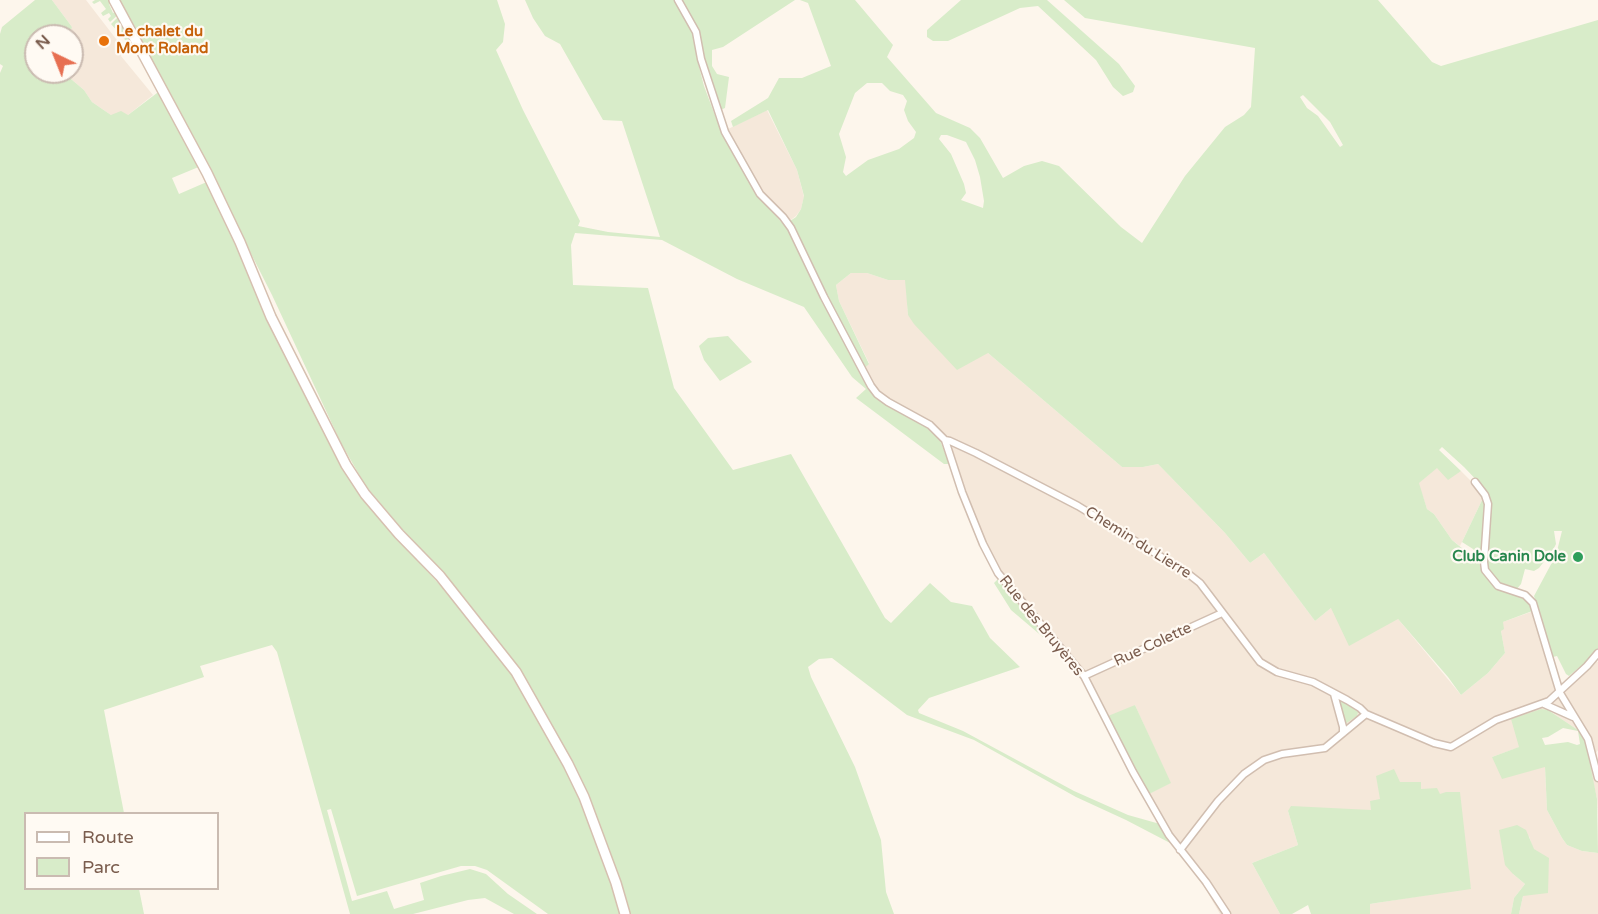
<!DOCTYPE html>
<meta charset="utf-8">
<style>
body{margin:0}
#map{position:relative;width:1598px;height:914px;overflow:hidden;background:#fdf6ec;font-family:"Varela Round",sans-serif}
canvas{display:block}
.legend{position:absolute;left:24px;top:812px;width:195px;height:78px;box-sizing:border-box;background:#fffaf3;border:2px solid #cabbb1;margin:0;padding:8px 10px;list-style:none;font-size:18px;color:#7a5c4d}
.legend li{display:flex;align-items:center;gap:12px;height:30px}
.legend b{width:30px;border:2px solid #cabbb1}
.north{position:absolute;left:24px;top:24px;width:60px;height:60px;box-sizing:border-box;background:#fffaf3;border:2px solid #cabbb1;border-radius:50%;rotate:317deg;font-size:16px;font-weight:700;line-height:24px;text-align:center;color:#7a5c4d}
.north::after{content:'';display:block;margin:auto;width:21px;height:27px;background:#e76f51;clip-path:polygon(50% 0,100% 100%,50% 72%,0 100%)}
</style>
<div id="map">
<canvas width="1598" height="914"></canvas>
<ul class="legend">
<li><b style="height:8px;background:#fff"></b>Route</li>
<li><b style="height:16px;background:#d8ecc9"></b>Parc</li>
</ul>
<div class="north">N</div>
</div>
<script>
const ctx = document.querySelector('canvas').getContext('2d');
ctx.lineJoin = 'round';
function fillPath(path, color) { ctx.fillStyle = color; ctx.fill(path, 'evenodd'); }
const toPath = rows => new Path2D(rows.map(r => 'M' + r).join(''));
function trace(path, color, width, dash) { ctx.strokeStyle = color; ctx.lineWidth = width; ctx.lineCap = dash ? 'butt' : 'round'; ctx.setLineDash(dash || []); ctx.stroke(path); }
function drawText(font, color, halo, rows, align = 'center') {
  ctx.font = font + ' "Varela Round",sans-serif'; ctx.lineWidth = 4.5; ctx.setLineDash([]); ctx.textBaseline = 'middle'; ctx.strokeStyle = halo; ctx.fillStyle = color; for (const [text, x, y, turn = 0] of rows) {
    ctx.save(); ctx.translate(x, y); ctx.rotate((+turn || 0) * Math.PI / 180); ctx.textAlign = isNaN(turn) ? turn : align; if (halo) ctx.strokeText(text, 0, 0); ctx.fillText(text, 0, 0); ctx.restore();
  }
}
fillPath(toPath([
 [52,0,86,0,123,48,121,56,153,95,128,115,111,115,92,102,84,90,71,79,72,36,69,36,72,27],
 [767,110,797,170,804,197,801,209,796,216,784,225,760,198,736,160,722,132],
 [851,273,867,273,888,280,906,280,908,315,988,353,1122,467,1143,467,1158,464,1225,533,1250,563,1264,553,1315,621,1331,608,1398,619,1461,695,1488,673,1505,653,1501,631,1503,622,1539,609,1564,692,1595,660,1598,662,1598,750,1596,753,1598,762,1598,816,1597,799,1581,732,1548,710,1520,747,1492,757,1545,767,1547,810,1562,838,1567,845,1582,851,1598,853,1598,914,1519,914,1523,896,1548,871,1549,859,1533,849,1529,836,1513,874,1525,884,1514,898,1511,914,1370,914,1370,904,1376,903,1471,888,1440,794,1421,789,1421,782,1399,782,1371,810,1288,811,1298,845,1252,863,1280,914,1220,914,1205,888,1168,838,1128,769,1085,685,1038,623,1018,604,998,579,983,549,940,440,931,429,882,401,870,390,858,373,869,363,839,301,836,285],
 [1135,705,1170,783,1150,793,1114,730],
 [1437,467,1458,472,1461,471,1475,485,1483,498,1460,546,1452,540,1434,514,1427,509,1418,483]
]), '#f5e8da');
fillPath(toPath([
 [35,0,52,0,72,27,69,36,36,36,36,72,72,72,71,79,84,90,92,102,111,115,121,111,128,115,161,90,201,166,172,178,179,194,209,181,264,313,352,484,381,521,464,611,511,669,562,758,581,797,622,914,548,914,487,870,475,866,461,866,357,896,331,809,327,810,352,901,387,891,394,909,424,900,420,883,441,876,470,869,486,874,508,894,537,914,514,914,485,898,468,900,413,914,350,914,277,652,272,645,200,666,204,677,104,710,124,813,26,814,26,888,139,889,144,914,0,914,0,73,3,66,0,64,0,34,2,27],
 [95,0,111,0,113,2,109,4,113,13,117,11,119,14,110,22,108,19,111,16,109,13,103,16,101,13,106,9,100,1,94,4,92,2],
 [117,0,497,0,505,24,503,42,496,50,523,110,580,221,578,226,608,232,660,237,622,121,603,120,560,44,545,36,533,18,525,0,795,0,723,47,712,50,712,66,717,74,729,77,725,108,720,110,705,69,704,53,696,55,704,86,719,126,732,152,760,198,784,225,796,217,801,209,804,196,797,170,768,110,733,127,731,121,768,98,779,78,802,78,831,66,808,3,800,0,855,0,893,45,887,57,936,113,970,128,980,138,1003,178,1024,166,1042,161,1059,166,1121,227,1142,243,1185,176,1225,127,1244,115,1251,107,1255,48,1085,18,1064,0,1378,0,1432,62,1441,66,1598,20,1598,651,1584,667,1582,665,1569,676,1566,674,1557,656,1553,657,1534,596,1556,555,1562,531,1554,531,1556,544,1553,550,1548,554,1544,553,1543,555,1546,559,1539,568,1534,571,1525,569,1521,584,1516,590,1502,586,1489,574,1486,565,1490,498,1485,489,1464,467,1442,447,1439,450,1461,471,1448,480,1437,468,1419,483,1427,509,1434,514,1452,540,1479,562,1482,572,1495,586,1526,599,1535,610,1503,622,1504,629,1501,631,1505,653,1488,673,1461,695,1448,677,1398,619,1349,646,1331,608,1315,621,1264,553,1250,563,1225,533,1158,464,1143,467,1122,467,988,353,957,370,914,324,908,315,905,280,888,280,867,273,851,273,836,285,839,301,869,364,859,373,870,390,882,401,931,429,940,440,949,464,944,464,856,398,866,389,852,377,804,307,737,279,662,240,575,233,571,245,573,285,648,288,674,388,733,470,791,454,885,618,891,623,930,583,951,602,972,606,990,638,1020,667,929,698,918,710,919,713,963,731,1074,791,1128,815,1160,824,1172,844,1126,820,1076,797,974,740,907,715,832,658,819,659,808,667,811,677,855,767,881,840,886,892,894,914,630,914,591,801,565,748,514,662,365,485,341,443,272,295,212,177],
 [867,83,882,83,890,91,903,95,907,101,904,110,908,121,916,132,914,138,899,149,868,160,846,176,843,172,846,157,839,134,855,93],
 [1303,95,1330,122,1343,145,1340,147,1318,116,1307,108,1300,97],
 [941,135,947,135,966,142,975,160,980,177,984,201,983,208,961,200,966,193,964,184,951,154,939,139],
 [961,0,1047,0,1119,64,1135,86,1133,92,1123,96,1113,87,1096,60,1038,6,1020,8,948,41,933,41,927,37,927,30],
 [120,15,133,41,130,43,126,41,111,24],
 [728,336,752,362,720,381,704,360,699,346,708,338],
 [1483,498,1485,504,1481,558,1473,549,1462,542],
 [998,579,1018,604,1047,634,1044,638,1011,610,994,583],
 [1340,699,1358,712,1357,716,1345,724,1338,700],
 [1135,705,1171,783,1149,794,1108,716],
 [1541,709,1548,710,1581,732,1585,739,1597,799,1598,853,1582,851,1567,845,1562,838,1547,810,1545,767,1502,779,1492,757,1519,747,1511,719],
 [1563,728,1578,731,1580,744,1577,745,1568,742,1545,745,1542,738,1548,737],
 [1394,769,1400,782,1421,782,1421,789,1437,788,1440,794,1446,792,1460,792,1471,889,1376,903,1370,904,1370,914,1311,914,1308,905,1292,914,1280,914,1252,863,1298,845,1288,811,1291,806,1371,810,1370,801,1380,799,1376,776],
 [1517,825,1526,830,1534,849,1549,858,1548,893,1523,896,1519,914,1511,914,1514,898,1525,884,1513,874,1505,865,1499,830]
]), '#d8ecc9');
const street = toPath([
 [678,0,696,32,701,59,725,132,760,194,783,217,791,228,824,297,871,386,877,394,888,402,930,425,945,440,962,492,983,544,998,573,1084,676,1133,772,1169,835,1206,882,1227,914],
 [945,440,950,441,976,453,1078,506,1186,572,1200,583,1260,662,1277,672,1313,682,1347,700,1360,708,1366,714],
 [1475,482,1485,495,1488,504,1484,562,1485,570,1498,586,1525,595,1533,603,1560,693,1588,739,1598,778],
 [1084,676,1222,613],
 [1334,694,1343,727,1343,733],
 [1544,704,1573,717],
 [1180,850,1218,801,1244,774,1264,760,1282,754,1325,748,1366,714,1434,743,1451,747,1496,720,1549,701,1587,666,1598,653]
]);
const secondary = toPath([
 [114,0,207,173,240,242,271,317,346,465,365,494,399,534,440,576,516,672,568,764,584,797,616,883,625,914]
]);
trace(street, '#d1beb0', 9);
trace(secondary, '#d6c0b0', 12);
trace(street, '#fff', 6);
trace(secondary, '#fff', 9);
for (const [x, y, r, color] of [
 [104,41,6,"#e8710a"],
 [1578,557,6,"#2e9e5b"]
]) { const dot = new Path2D(); dot.arc(x, y, r, 0, 2 * Math.PI); ctx.fillStyle = color; ctx.fill(dot); trace(dot, '#fffaf3', 2); }
drawText('bold 15px', '#c56008', '#fffaf3', [
 ["Le chalet du",116,32],
 ["Mont Roland",116,49]
], 'left');
drawText('15px', '#7a5c4d', '#fffaf3', [
 ["Chemin du Lierre",1138,543,32],
 ["Rue des Bruyères",1041,626,51],
 ["Rue Colette",1153,645,-25]
]);
drawText('bold 15px', '#27864d', '#fffaf3', [
 ["Club Canin Dole",1566,557]
], 'right');
</script>
